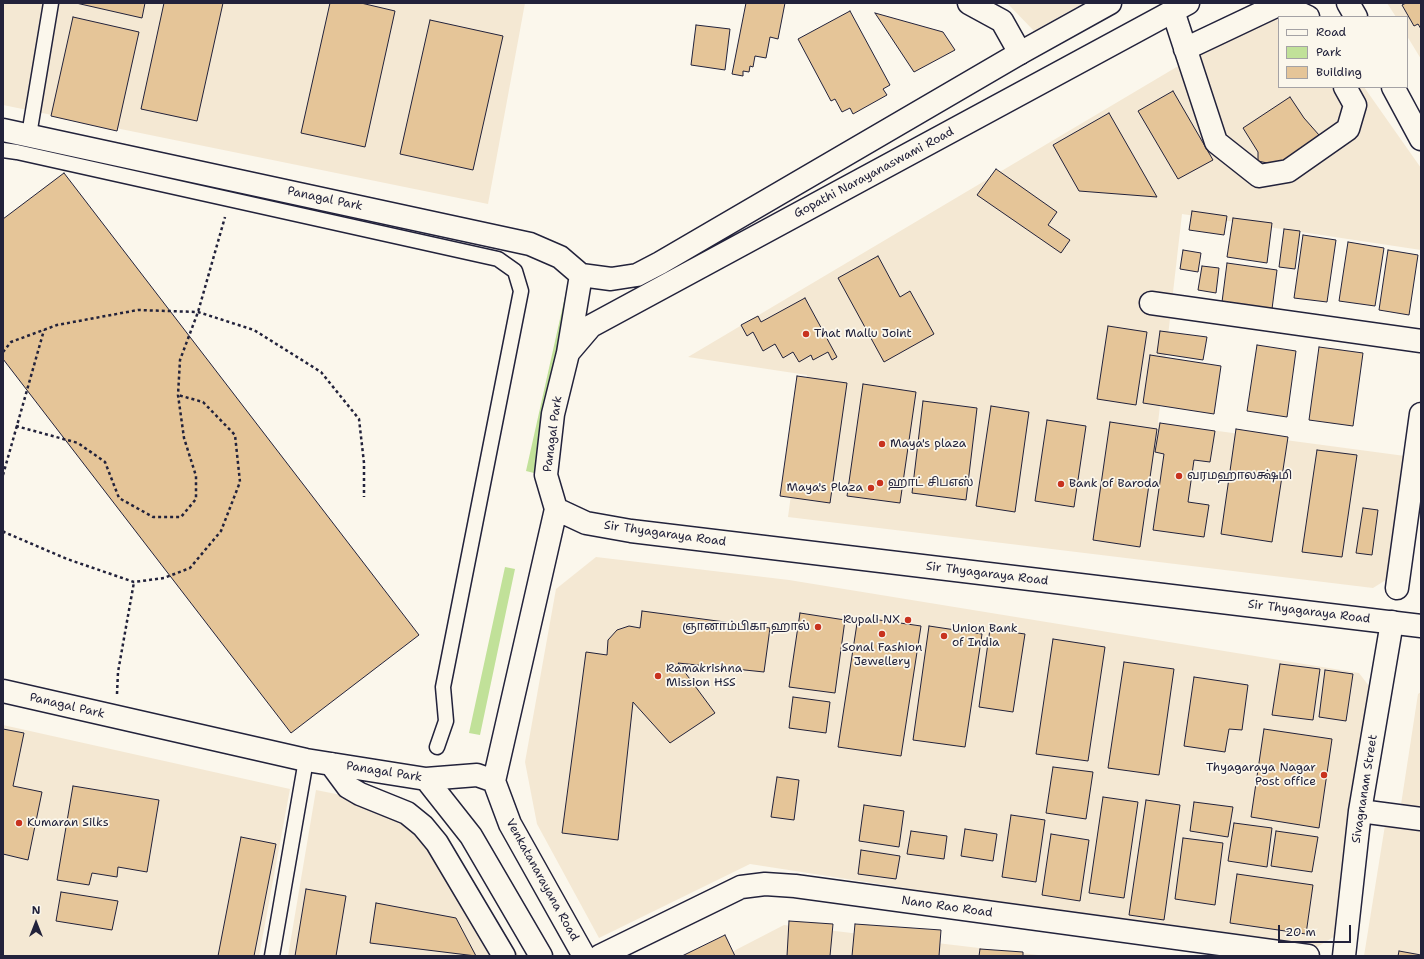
<!DOCTYPE html>
<meta charset="utf-8">
<style>
body{margin:0}
#map{position:relative;width:1424px;height:959px;overflow:hidden;background:#fbf7ec;font-family:"Shantell Sans",sans-serif}
canvas{display:block}
.frame{position:absolute;inset:0;border:4px solid #22223b;pointer-events:none}
.legend{position:absolute;left:1278px;top:16px;width:130px;height:72px;box-sizing:border-box;background:#fbf7ec;border:1px solid #a4a2a5;margin:0;padding:5px 7px;list-style:none;font-size:12px;color:#22223b}
.legend li{display:flex;align-items:center;gap:8px;height:20px}
.legend b{width:20px;border:1px solid #a4a2a5}
.north{position:absolute;left:16px;top:903px;width:40px;height:40px;-webkit-text-stroke:3px #fbf7ec;paint-order:stroke;rotate:0deg;font-size:11px;font-weight:700;line-height:16px;text-align:center;color:#22223b}
.north::after{content:'';display:block;margin:auto;width:14px;height:18px;background:#22223b;clip-path:polygon(50% 0,100% 100%,50% 72%,0 100%)}
.scale{position:absolute;left:1278px;top:925px;width:73px;height:18px;box-sizing:border-box;border:2px solid #22223b;border-top:0;padding-left:5px;font-size:12px;line-height:14px;white-space:nowrap;color:#22223b;-webkit-text-stroke:3px #fbf7ec;paint-order:stroke}
</style>
<div id="map">
<canvas width="1424" height="959"></canvas>
<div class="frame"></div>
<ul class="legend">
<li><b style="height:5px;background:#fbf7ec"></b>Road</li>
<li><b style="height:11px;background:#c1e199"></b>Park</li>
<li><b style="height:11px;background:#e5c598"></b>Building</li>
</ul>
<div class="north">N</div>
<div class="scale">20 m</div>
</div>
<script>
const ctx = document.querySelector('canvas').getContext('2d');
ctx.lineJoin = 'round';
function fillPath(path, color) { ctx.fillStyle = color; ctx.fill(path, 'evenodd'); }
const toPath = rows => new Path2D(rows.map(r => 'M' + r).join(''));
function trace(path, color, width, dash) { ctx.strokeStyle = color; ctx.lineWidth = width; ctx.lineCap = dash ? 'butt' : 'round'; ctx.setLineDash(dash || []); ctx.stroke(path); }
function drawText(font, color, halo, rows, align = 'center') {
  ctx.font = font + ' "Shantell Sans","Noto Sans Tamil",sans-serif'; ctx.lineWidth = 3.5; ctx.setLineDash([]); ctx.textBaseline = 'middle'; ctx.strokeStyle = halo; ctx.fillStyle = color; for (const [text, x, y, turn = 0] of rows) {
    ctx.save(); ctx.translate(x, y); ctx.rotate((+turn || 0) * Math.PI / 180); ctx.textAlign = isNaN(turn) ? turn : align; if (halo) ctx.strokeText(text, 0, 0); ctx.fillText(text, 0, 0); ctx.restore();
  }
}
fillPath(toPath([
 [3,3,525,3,488,204,3,105],
 [1007,3,1084,3,1034,31],
 [1387,3,1421,3,1421,59,1407,36,1407,17,1396,17],
 [1276,8,1302,17,1279,17,1279,87,1364,87,1421,168,1421,250,1182,214,1158,423,1405,456,1389,578,1373,588,788,517,807,375,688,357],
 [596,557,789,580,1359,673,1372,690,1335,936,1311,951,750,864,599,938,537,824,525,762,556,589],
 [1421,692,1421,814,1400,811,1418,694],
 [3,725,290,789,259,956,3,956],
 [316,790,376,802,398,815,487,905,519,956,288,956],
 [1386,819,1421,824,1421,956,1364,956],
 [784,925,1047,956,724,956]
]), '#f4e8d3');
fillPath(toPath([
 [566,292,574,294,534,473,526,471],
 [505,567,515,569,480,735,469,733]
]), '#c1e199');
const building = toPath([
 [76,3,145,3,142,18,76,3],
 [164,3,223,3,197,121,141,109,164,3],
 [330,3,361,3,395,11,365,147,301,133,330,3],
 [746,3,785,3,778,39,770,37,766,58,755,56,753,67,750,66,749,72,743,71,743,76,732,74,746,3],
 [1406,3,1421,3,1421,29,1418,24,1414,26,1402,5,1406,3],
 [850,11,890,85,883,89,887,95,853,114,850,108,842,112,835,99,831,101,798,39,850,11],
 [875,13,943,32,955,50,914,72,875,13],
 [73,17,139,32,117,131,51,116,73,17],
 [430,20,503,36,473,170,400,154,430,20],
 [696,25,730,29,725,70,691,65,696,25],
 [1173,91,1213,160,1178,179,1138,111,1173,91],
 [1290,97,1304,118,1319,135,1293,159,1281,166,1258,161,1258,152,1243,128,1290,97],
 [1109,113,1157,197,1079,191,1053,145,1109,113],
 [996,169,1057,212,1048,225,1070,240,1061,253,977,195,996,169],
 [64,173,419,635,291,733,3,359,3,219,64,173],
 [1192,211,1227,216,1224,235,1189,230,1192,211],
 [1233,218,1272,223,1267,263,1227,257,1233,218],
 [1284,229,1300,231,1295,269,1279,267,1284,229],
 [1303,235,1336,240,1327,302,1294,298,1303,235],
 [1348,242,1384,248,1375,306,1339,301,1348,242],
 [1183,250,1201,253,1198,272,1180,269,1183,250],
 [1388,250,1418,255,1409,315,1379,310,1388,250],
 [878,256,900,297,910,291,934,334,884,362,838,278,878,256],
 [1227,263,1277,270,1272,309,1222,302,1227,263],
 [1202,266,1219,268,1216,293,1198,290,1202,266],
 [805,298,837,357,832,360,828,352,813,360,811,355,799,362,793,352,783,358,775,344,763,351,753,332,747,336,741,325,758,316,761,322,805,298],
 [1108,326,1147,332,1136,405,1097,399,1108,326],
 [1160,331,1207,337,1203,360,1157,353,1160,331],
 [1257,345,1296,351,1287,417,1247,411,1257,345],
 [1319,347,1363,353,1353,426,1309,420,1319,347],
 [1150,355,1221,366,1214,414,1143,403,1150,355],
 [797,376,847,383,830,503,780,496,797,376],
 [863,384,916,392,900,503,847,496,863,384],
 [923,401,977,408,966,500,912,493,923,401],
 [991,406,1029,412,1015,512,976,506,991,406],
 [1047,420,1086,426,1074,507,1035,501,1047,420],
 [1110,422,1157,429,1140,547,1093,540,1110,422],
 [1160,423,1215,431,1210,462,1194,460,1188,502,1209,505,1204,537,1153,530,1164,454,1155,452,1160,423],
 [1236,429,1288,437,1272,542,1221,534,1236,429],
 [1317,450,1357,455,1342,557,1302,552,1317,450],
 [1363,508,1378,510,1372,555,1356,553,1363,508],
 [642,611,770,628,764,672,678,663,715,713,670,743,633,702,618,840,562,833,586,652,607,655,608,640,617,630,629,626,640,628,642,611],
 [800,613,845,620,835,693,789,687,800,613],
 [858,617,921,626,901,756,838,747,858,617],
 [929,626,982,634,965,747,913,740,929,626],
 [990,629,1025,634,1013,712,979,707,990,629],
 [1053,639,1105,647,1088,761,1036,754,1053,639],
 [1124,662,1174,669,1159,775,1108,768,1124,662],
 [1280,664,1320,669,1313,720,1272,715,1280,664],
 [1325,670,1353,674,1346,721,1319,717,1325,670],
 [1194,677,1248,685,1242,730,1229,729,1225,752,1184,746,1194,677],
 [793,697,830,702,826,733,789,728,793,697],
 [3,729,24,733,13,786,42,792,28,860,3,854,3,729],
 [1264,729,1332,739,1319,828,1251,817,1264,729],
 [1053,767,1093,772,1086,819,1046,813,1053,767],
 [777,777,799,780,794,820,771,817,777,777],
 [73,786,159,800,147,872,118,867,117,877,92,873,89,885,57,880,73,786],
 [1103,797,1138,802,1124,898,1089,893,1103,797],
 [1146,800,1180,805,1164,920,1129,915,1146,800],
 [1194,802,1233,807,1228,837,1190,831,1194,802],
 [864,805,904,811,899,847,859,841,864,805],
 [1011,815,1045,820,1036,882,1002,877,1011,815],
 [1234,823,1272,828,1267,867,1228,861,1234,823],
 [965,829,997,834,993,861,961,856,965,829],
 [911,831,947,836,944,859,907,854,911,831],
 [1276,831,1318,837,1312,872,1271,866,1276,831],
 [1051,834,1089,840,1080,901,1042,895,1051,834],
 [241,837,276,844,254,956,218,956,241,837],
 [1183,838,1223,843,1215,905,1175,899,1183,838],
 [861,850,900,856,896,879,858,874,861,850],
 [1237,874,1313,885,1306,934,1230,923,1237,874],
 [306,889,346,896,336,956,295,956,306,889],
 [61,892,118,901,112,930,56,921,61,892],
 [376,903,456,918,476,956,370,943,376,903],
 [789,921,833,924,830,956,787,956,789,921],
 [855,924,941,930,939,956,852,956,855,924],
 [725,935,735,956,682,956,725,935],
 [980,949,1023,952,1023,956,979,956,980,949],
 [1399,951,1421,955,1421,956,1398,956,1399,951]
]);
fillPath(building, '#e5c598');
trace(building, '#22223b', 1);
const lane = toPath([
 [29,135,51,3],
 [3,150,17,152,498,259,515,271,521,291,443,687,446,721,437,747],
 [272,956,306,760]
]);
const street = toPath([
 [969,3,1002,21,1020,53],
 [1348,3,1356,17],
 [1173,11,1216,142,1259,176,1288,171,1348,129,1355,105,1345,87],
 [1185,49,1280,4,1308,17],
 [1393,87,1421,139],
 [1151,303,1421,341],
 [1397,588,1421,414],
 [1360,811,1421,819],
 [600,956,741,887,765,884,795,886,1308,956],
 [1344,956,1360,811,1392,622]
]);
const secondary = toPath([
 [3,130,530,244,560,257,581,275],
 [581,275,611,279,637,275,660,263,1020,53,1110,3],
 [568,353,591,326,1188,3],
 [556,509,586,523,631,531,1421,626],
 [3,691,306,760,426,779,477,775,494,781],
 [331,764,348,787,360,794,407,813,423,826,437,843,504,956],
 [426,779,471,836,541,956],
 [494,781,556,509,546,475,553,414,568,353,581,275],
 [494,781,510,824,584,956]
]);
trace(lane, '#22223b', 17);
trace(street, '#22223b', 25);
trace(secondary, '#22223b', 25);
trace(toPath([
 [3,352,11,342,57,325,138,310,198,312,254,330,321,372,359,419,364,463,364,497],
 [16,426,78,443,105,462,119,498,153,517,181,517,196,499,196,476,184,438,178,395,180,360,198,312,225,217],
 [3,475,44,330],
 [3,531,4,532,67,559,134,582,164,578,190,568,221,531,240,482,235,435,203,402,178,395],
 [117,694,118,672,134,582]
]), '#22223b', 2.5, [3, 3]);
trace(lane, '#fbf7ec', 14);
trace(street, '#fbf7ec', 22);
trace(secondary, '#fbf7ec', 22);
for (const [x, y, r, color] of [
 [806,334,4,"#c8321e"],
 [882,444,4,"#c8321e"],
 [1179,476,4,"#c8321e"],
 [880,483,4,"#c8321e"],
 [1061,484,4,"#c8321e"],
 [871,488,4,"#c8321e"],
 [908,620,4,"#c8321e"],
 [818,627,4,"#c8321e"],
 [882,634,4,"#c8321e"],
 [944,636,4,"#c8321e"],
 [658,676,4,"#c8321e"],
 [1324,775,4,"#c8321e"],
 [19,823,4,"#c8321e"]
]) { const dot = new Path2D(); dot.arc(x, y, r, 0, 2 * Math.PI); ctx.fillStyle = color; ctx.fill(dot); trace(dot, '#fbf7ec', 1.5); }
drawText('12px', '#22223b', '#fbf7ec', [
 ["Gopathi Narayanaswami Road",874,173,-28],
 ["Panagal Park",325,199,12],
 ["Panagal Park",553,434,-82],
 ["Sir Thyagaraya Road",665,534,8],
 ["Sir Thyagaraya Road",987,574,7],
 ["Sir Thyagaraya Road",1309,612,7],
 ["Panagal Park",67,706,13],
 ["Panagal Park",384,772,9],
 ["Sivagnanam Street",1365,789,-81],
 ["Venkatanarayana Road",542,880,61],
 ["Nano Rao Road",947,907,8]
]);
drawText('12px', '#22223b', '#fbf7ec', [
 ["That Mallu Joint",814,334],
 ["Maya's plaza",890,444],
 ["வரமஹாலக்ஷ்மி",1187,476],
 ["ஹாட் சிபஎஸ்",888,483],
 ["Bank of Baroda",1069,484],
 ["Maya's Plaza",863,488,"right"],
 ["Rupali NX",900,620,"right"],
 ["ஞானாம்பிகா ஹால்",810,627,"right"],
 ["Union Bank",952,629],
 ["of India",952,643],
 ["Sonal Fashion",882,648,"center"],
 ["Jewellery",882,662,"center"],
 ["Ramakrishna",666,669],
 ["Mission HSS",666,683],
 ["Thyagaraya Nagar",1316,768,"right"],
 ["Post office",1316,782,"right"],
 ["Kumaran Silks",27,823]
], 'left');
</script>
